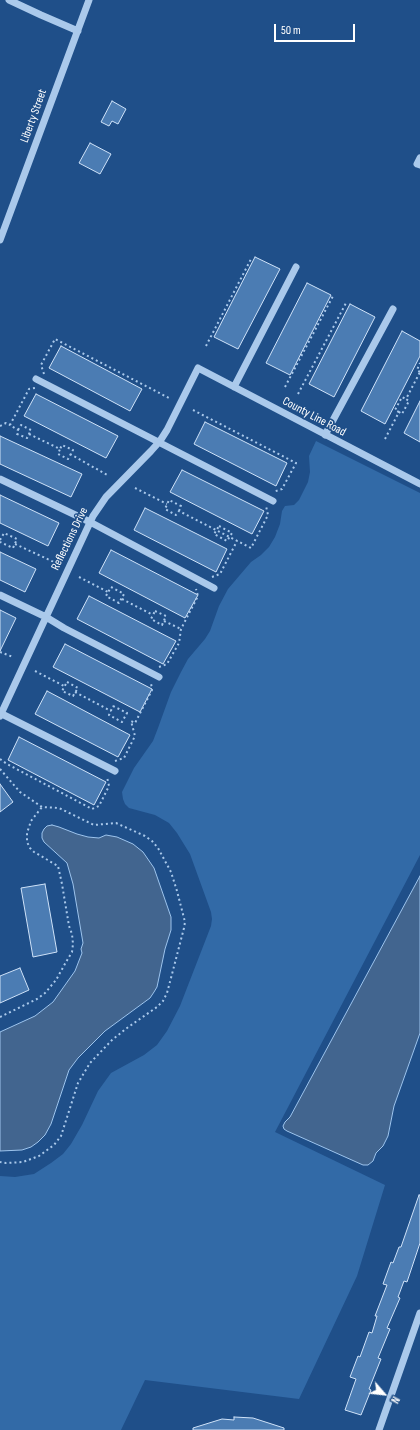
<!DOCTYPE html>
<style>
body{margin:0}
#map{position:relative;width:420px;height:1430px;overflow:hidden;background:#1f4f89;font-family:"Sofia Sans Condensed",sans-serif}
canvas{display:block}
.north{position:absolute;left:364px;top:1374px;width:40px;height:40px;-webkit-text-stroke:3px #1f4f89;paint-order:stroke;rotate:118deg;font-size:11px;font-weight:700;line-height:16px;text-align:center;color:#fff}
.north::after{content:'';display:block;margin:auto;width:14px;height:18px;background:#fff;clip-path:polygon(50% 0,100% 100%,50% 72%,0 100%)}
.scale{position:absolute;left:274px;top:24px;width:81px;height:18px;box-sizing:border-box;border:2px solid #fff;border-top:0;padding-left:5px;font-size:12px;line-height:14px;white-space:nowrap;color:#fff;-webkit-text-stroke:3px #1f4f89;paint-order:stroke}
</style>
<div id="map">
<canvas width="420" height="1430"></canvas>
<div class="north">N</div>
<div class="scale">50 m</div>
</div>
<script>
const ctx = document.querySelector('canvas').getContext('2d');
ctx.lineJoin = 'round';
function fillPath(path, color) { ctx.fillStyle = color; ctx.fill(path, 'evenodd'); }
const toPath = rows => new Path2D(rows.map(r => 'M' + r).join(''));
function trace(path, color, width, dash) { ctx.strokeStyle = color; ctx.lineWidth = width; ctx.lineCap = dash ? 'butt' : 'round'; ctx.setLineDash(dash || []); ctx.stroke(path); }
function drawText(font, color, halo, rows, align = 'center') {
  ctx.font = font + ' "Sofia Sans Condensed",sans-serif'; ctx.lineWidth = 3.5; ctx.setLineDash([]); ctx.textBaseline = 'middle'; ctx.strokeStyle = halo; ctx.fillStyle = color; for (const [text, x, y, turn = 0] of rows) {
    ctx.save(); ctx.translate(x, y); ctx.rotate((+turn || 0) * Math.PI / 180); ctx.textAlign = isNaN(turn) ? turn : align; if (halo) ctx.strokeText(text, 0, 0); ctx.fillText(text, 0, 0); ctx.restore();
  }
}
fillPath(toPath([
 [316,441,420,493,420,855,275,1132,385,1185,357,1276,299,1399,145,1380,121,1430,0,1430,0,1176,15,1177,34,1174,51,1163,63,1154,71,1144,82,1125,98,1091,111,1073,144,1055,157,1045,167,1031,180,1006,211,926,212,919,211,912,190,854,177,833,169,823,155,815,129,808,125,804,123,799,122,792,134,768,153,741,158,728,171,692,181,672,188,659,205,639,210,631,219,606,228,589,251,562,261,555,269,547,275,537,280,524,282,511,285,506,294,505,299,500,308,482,310,472,309,456]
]), '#326aa7');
const water = toPath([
 [52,825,59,827,77,834,88,837,99,838,106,835,117,837,133,844,143,852,154,868,171,917,171,930,165,949,157,987,154,992,150,998,105,1031,78,1058,69,1070,51,1124,45,1135,38,1142,31,1147,22,1150,0,1151,0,1032,35,1016,53,1002,75,971,82,953,81,949,83,943,73,884,67,863,44,842,42,838,42,833,44,829,47,826,52,825],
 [420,876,420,1033,394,1106,388,1136,383,1146,376,1153,373,1161,368,1165,363,1165,287,1131,284,1129,283,1126,285,1122,290,1117,420,876]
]);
fillPath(water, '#42658f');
trace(water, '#9dc4ed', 1);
const building = toPath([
 [112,101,126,109,118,124,112,121,109,126,101,122,112,101],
 [90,143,111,154,100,174,79,163,90,143],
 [255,257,280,269,238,349,214,337,255,257],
 [307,283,331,295,290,375,266,363,307,283],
 [350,304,375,317,334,397,309,384,350,304],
 [402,331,420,341,420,356,385,424,361,411,402,331],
 [61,346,142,389,130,411,49,368,61,346],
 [36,394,118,436,106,458,24,416,36,394],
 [420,401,420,442,404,433,420,401],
 [205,422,287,463,276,486,194,444,205,422],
 [0,436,82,474,71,497,0,464,0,436],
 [182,470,264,511,252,534,170,492,182,470],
 [0,495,59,523,48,546,0,523,0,495],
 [145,508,227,549,216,572,134,530,145,508],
 [111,550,198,595,185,618,99,573,111,550],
 [0,552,36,569,25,592,0,580,0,552],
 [89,596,176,641,163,664,77,619,89,596],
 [0,610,16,618,0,651,0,610],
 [65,644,152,689,140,712,53,667,65,644],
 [47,691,130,735,118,757,35,714,47,691],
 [19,737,106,782,94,805,8,760,19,737],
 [0,784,13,802,0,812,0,784],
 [45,884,57,952,33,957,21,888,45,884],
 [20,968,29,990,0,1003,0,976,20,968],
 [419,1195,420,1195,420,1243,407,1282,404,1281,398,1297,400,1298,387,1328,390,1329,378,1358,381,1359,369,1389,371,1390,361,1415,345,1410,356,1379,350,1377,358,1356,360,1357,369,1332,372,1333,377,1316,375,1316,387,1285,383,1284,391,1262,393,1263,399,1247,401,1247,419,1195],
 [234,1417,253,1418,284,1428,284,1430,193,1430,193,1428,222,1419,234,1420,234,1417]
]);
fillPath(building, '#4b7cb3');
trace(building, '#cfe2f8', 1);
trace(toPath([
 [206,346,251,259],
 [420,372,417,370,420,363],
 [44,374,41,365,55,339,169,398],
 [285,387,333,296],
 [298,394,346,303],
 [193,410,296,463,282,489,273,492],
 [399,412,395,410,402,397,406,399],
 [0,426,6,423,10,425],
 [18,430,21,425,31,430,27,438,17,434,18,430,10,425,29,389,35,388],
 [29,434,60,449,58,454,68,459,73,450,62,445,60,449],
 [385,439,399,412,402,414,409,401,406,399,420,372],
 [70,454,109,476],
 [135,488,167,504],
 [179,511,181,506,169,500,165,509,176,515,179,511,251,548,268,515,266,506],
 [219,526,232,533,227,541,214,534,219,526],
 [0,540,4,533,17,539,13,548,0,542],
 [15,544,56,563],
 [79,577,108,592],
 [212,577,220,574,237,541],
 [111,587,124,594,119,603,106,596,111,587],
 [122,599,153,615],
 [155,611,166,616,162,625,151,619,155,611],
 [164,621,181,629],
 [0,652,13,657],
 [159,667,167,664,179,643,181,629,198,596,196,589],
 [35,671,64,686],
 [67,682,78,688,73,696,62,691,67,682],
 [75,692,111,711],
 [113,706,127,713,122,722,109,715,113,706],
 [0,759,7,764,92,809,99,806,109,786,107,777],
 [115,761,124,758,135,736,131,721,135,723,152,690,151,683],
 [0,769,20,792,42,807,59,808,94,825,116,823,145,836,152,841,158,848,171,872,177,891,185,922,184,928,171,978,167,993,163,1001,157,1007,127,1028,112,1040,90,1063,78,1083,61,1136,54,1145,39,1156,23,1162,6,1163,0,1162],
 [0,1017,37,999,45,993,56,980,66,962,72,952,73,944,72,934,69,926,62,884,58,866,34,852,30,848,27,842,27,833,31,821,42,807]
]), '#aac9eb', 2, [2, 3]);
trace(toPath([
 [9,0,41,15,78,31],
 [420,158,417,164,420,165],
 [0,240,89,0],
 [36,379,273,501],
 [234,387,296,267],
 [325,435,393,309],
 [0,479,90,522,214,588],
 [0,595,46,617,64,628,159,677],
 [0,713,115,771],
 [0,716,93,516,106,497,151,451,160,441,167,430,198,368,420,484],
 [379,1430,420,1313]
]), '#aac9eb', 7);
drawText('12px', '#fff', '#1f4f89', [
 ["Liberty Street",34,116,-70],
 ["County Line Road",314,417,28],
 ["Reflections Drive",70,539,-64]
]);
</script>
